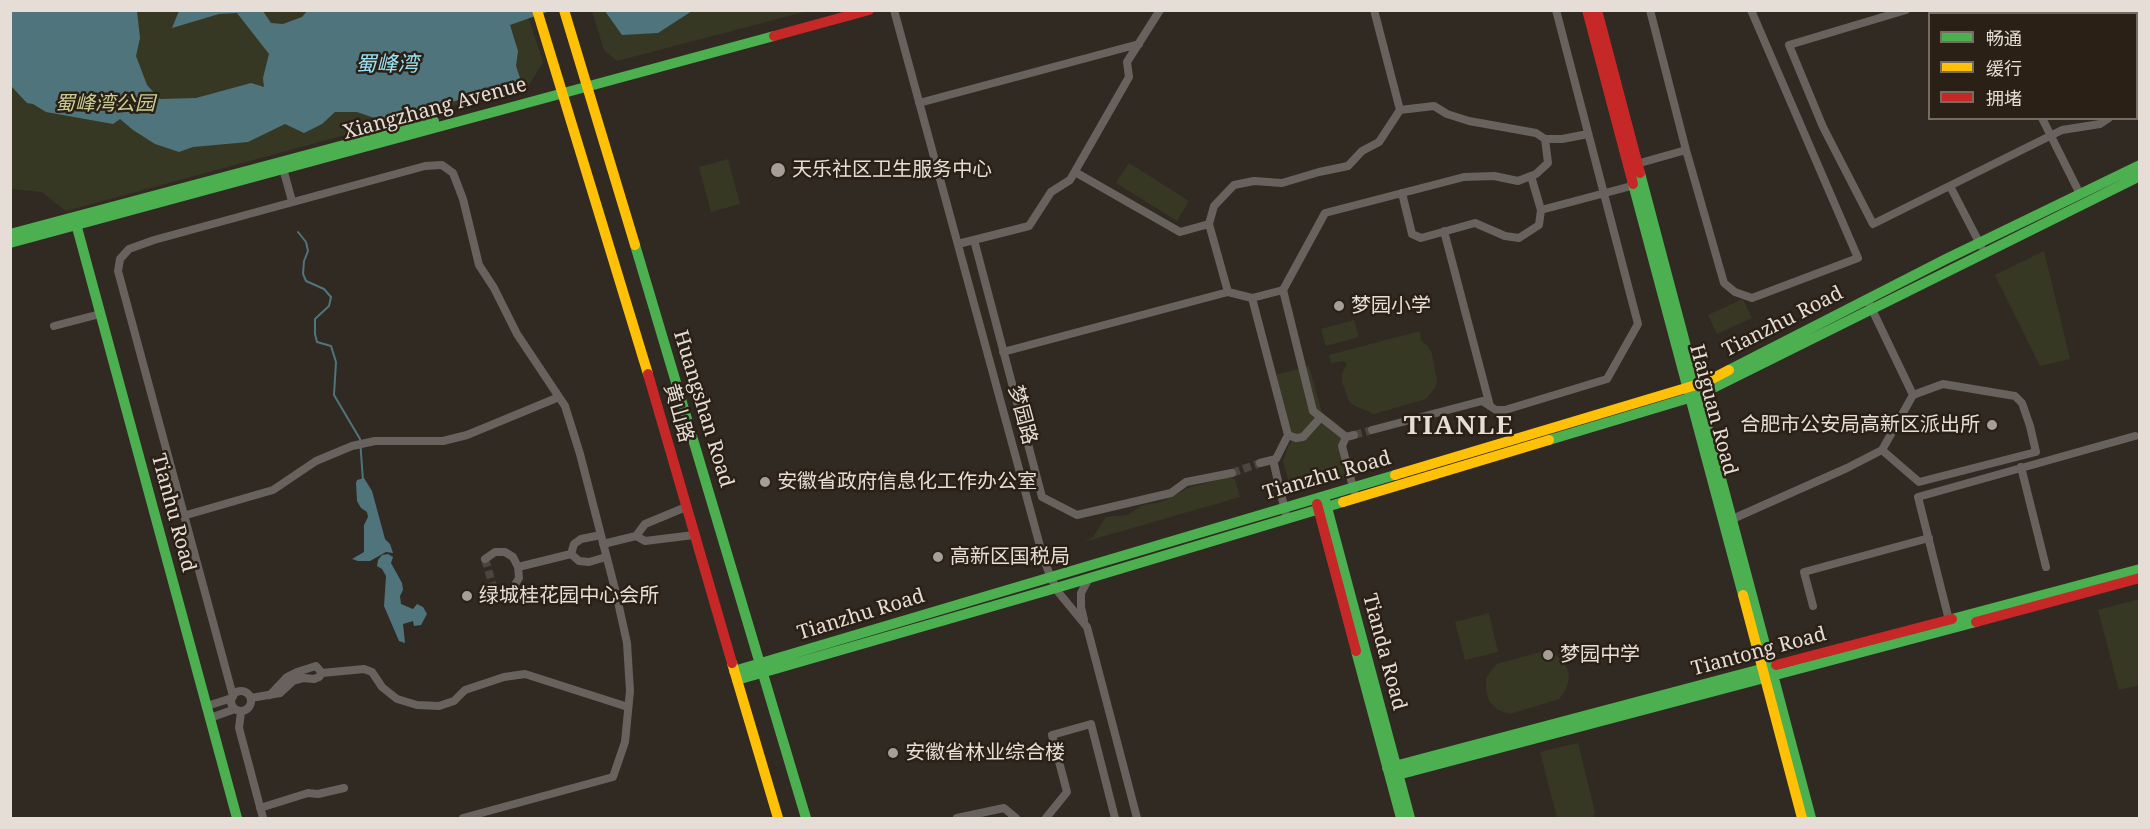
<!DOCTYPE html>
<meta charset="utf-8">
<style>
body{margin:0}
#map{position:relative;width:2150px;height:829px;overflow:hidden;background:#302a23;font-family:"Noto Serif","Noto Sans SC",serif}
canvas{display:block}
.frame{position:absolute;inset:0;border:12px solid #e5ddd6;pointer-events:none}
.legend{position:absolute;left:1928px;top:12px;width:210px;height:108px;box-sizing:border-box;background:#2b2015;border:2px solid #756c62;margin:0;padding:8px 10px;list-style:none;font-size:18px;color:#e5ddd6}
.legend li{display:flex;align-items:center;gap:12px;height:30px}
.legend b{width:30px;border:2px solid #756c62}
</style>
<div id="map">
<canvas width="2150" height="829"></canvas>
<div class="frame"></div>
<ul class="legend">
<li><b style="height:8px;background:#4caf50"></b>畅通</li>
<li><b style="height:8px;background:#ffc107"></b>缓行</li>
<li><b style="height:8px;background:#c62828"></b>拥堵</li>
</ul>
</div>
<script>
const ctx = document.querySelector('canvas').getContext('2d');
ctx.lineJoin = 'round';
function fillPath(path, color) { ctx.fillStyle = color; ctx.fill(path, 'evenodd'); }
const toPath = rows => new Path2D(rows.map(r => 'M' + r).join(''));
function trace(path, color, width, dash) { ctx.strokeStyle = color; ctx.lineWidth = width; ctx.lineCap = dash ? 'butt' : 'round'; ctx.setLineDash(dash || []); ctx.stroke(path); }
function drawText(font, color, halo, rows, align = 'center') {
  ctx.font = font + ' "Noto Serif","Noto Sans SC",serif'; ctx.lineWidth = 5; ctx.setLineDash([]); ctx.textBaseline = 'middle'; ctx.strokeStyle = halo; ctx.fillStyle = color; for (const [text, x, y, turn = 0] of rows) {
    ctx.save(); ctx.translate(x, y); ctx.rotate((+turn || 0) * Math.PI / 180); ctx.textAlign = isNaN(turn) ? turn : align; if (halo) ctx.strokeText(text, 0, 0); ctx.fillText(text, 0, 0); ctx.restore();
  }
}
fillPath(toPath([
 [10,11,526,11,543,62,529,85,66,211,42,192,11,189],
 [592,11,808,11,617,61,604,50],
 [728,159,740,204,711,212,699,167],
 [1129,163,1189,201,1177,221,1116,183],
 [2044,251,2070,359,2040,366,1995,275],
 [1743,299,1752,318,1717,334,1708,315],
 [1354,320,1359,337,1326,346,1321,329],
 [1420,331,1421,341,1428,346,1432,354,1437,381,1435,388,1426,399,1374,414,1353,405,1349,401,1342,382,1342,374,1347,364,1343,361,1331,363,1329,355],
 [1309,366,1322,413,1338,424,1349,467,1348,477,1292,493,1283,462,1287,449,1292,440,1275,375],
 [1229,477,1235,479,1240,497,1084,542,1093,537,1106,517,1128,515,1143,505,1161,502,1188,488],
 [2139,599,2139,685,2119,690,2098,610],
 [1489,613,1498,652,1465,660,1455,622],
 [1544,651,1555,654,1564,662,1569,673,1568,683,1564,693,1559,699,1510,714,1498,710,1489,701,1486,689,1486,679,1492,669,1497,664],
 [1578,743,1595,812,1593,818,1557,818,1540,752]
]), '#373824');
fillPath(toPath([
 [331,10,550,11,510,25,518,51,516,66,521,81,386,122,357,112,335,112,322,124,304,133,285,124,248,142,193,147,179,152,155,144,133,130,120,119,113,124,46,112,33,104,27,103,11,86,11,11,137,11,140,38,136,56,147,85,160,99,196,98,251,83,264,87,263,78,269,54,237,13,219,14,172,28,179,11,263,11,271,23,283,24,302,17,307,11,324,12],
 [605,11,692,11,658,33,622,35],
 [364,478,372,491,385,539,390,544,393,553,386,552,370,561,358,561,352,559,364,552,364,525,368,517,367,512,361,508,357,501,356,483,357,480],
 [388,554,393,557,391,563,402,583,403,590,400,596,401,604,413,609,417,604,423,607,427,614,421,625,414,626,413,621,403,624,405,643,399,641,384,606,386,576,382,569,377,566,378,560,382,555]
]), '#50747c');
trace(toPath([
 [298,232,306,242,308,251,304,261,303,274,306,281,324,289,331,297,329,306,315,319,315,334,317,342,331,346,336,362,334,395,360,439,363,481]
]), '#50747c', 2);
trace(toPath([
 [1354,435,1372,430],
 [1232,473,1260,463],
 [485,559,495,593]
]), '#4b453e', 8, [8, 4]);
trace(toPath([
 [894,10,1043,557,1051,578,1059,593,1087,627,1137,818],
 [1374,10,1400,110,1379,142,1362,151,1348,166,1319,172,1282,183,1254,181,1234,185,1214,206,1209,224,1228,292,1252,298,1283,290,1325,213,1464,177,1494,176,1518,181,1536,174,1548,163,1545,139,1536,133,1469,121,1447,114,1434,106,1400,110],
 [1650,10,1686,150,1724,283,1735,292,1752,298,1858,258,1751,10],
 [1906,10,1789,45,1823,127,1873,224,2062,130,2100,124,2109,118],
 [2001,10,2002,14],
 [2136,17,2140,23],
 [919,103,1139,44],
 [2136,103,2140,102],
 [2042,118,2080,194],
 [1545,139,1562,139,1588,134],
 [282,165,292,201],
 [1633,165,1686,150],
 [1075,172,1180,232,1209,224],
 [1950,186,1981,246],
 [1402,193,1412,234,1421,238,1475,223,1505,236,1519,238,1539,225,1541,210,1531,176],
 [1541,210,1639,184],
 [1444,231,1490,406],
 [974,240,1042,497,1077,515,1171,493,1186,482,1232,473],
 [958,244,1029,226,1051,192,1070,180,1129,77,1127,62,1160,10],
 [1283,290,1313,411,1346,437],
 [1252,298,1288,435,1276,459,1260,463],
 [1867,299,1913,395],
 [54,326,100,314],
 [1003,352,1228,292],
 [1372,430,1482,401,1496,410,1505,410,1607,379,1638,324,1556,10],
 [1288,435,1296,438,1303,437,1321,417],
 [1346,437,1342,446,1354,491],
 [1346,437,1354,435],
 [1273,460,1287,519],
 [2021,467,2046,567],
 [183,516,273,490,316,461,352,446,375,441,443,441,467,435,559,397],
 [1728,521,1847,468,1882,450,1919,482,2036,452,2030,426,2022,403,2015,396,1943,384,1913,395,1882,450],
 [636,536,645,524,686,507],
 [603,544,636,536,645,541,694,535],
 [571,554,574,544,581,539,601,535],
 [571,554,579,561,589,562,606,557],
 [485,559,495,552,505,552,513,557,518,567,519,578,513,588,505,593,500,595,495,593],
 [518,567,571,554],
 [1813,606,1804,572,1929,538],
 [1084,620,1081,607,1081,593,1089,578],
 [1949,620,1918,497,2135,436],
 '231 701a10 10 0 1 1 20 0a10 10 0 1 1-20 0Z',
 [270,695,287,677,297,672,316,666,322,673],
 [233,696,118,271,120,259,129,249,154,240,425,166,442,165,453,173,463,199,479,265,494,288,517,334,565,406,580,454,616,593,627,643,630,691,625,742,613,777,463,818],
 [251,698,280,693,293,681,304,678,314,679,319,677,322,673,364,669,372,672,382,687,397,699,417,705,439,706,454,701,465,690,504,677,525,674,628,707],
 [207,706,232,698],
 [241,712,239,728,263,818],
 [210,718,235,709],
 [260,808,308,793,318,794,344,788],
 [957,818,1004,808,1016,818],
 [1046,818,1067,792,1052,735,1091,724,1115,818]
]), '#67625e', 8);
trace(toPath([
 [1640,173,1811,818],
 [1633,184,1743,595],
 [75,220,237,818],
 [10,234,434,121],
 [10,243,774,36],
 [635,245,806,818],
 [1729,370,1946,259,2140,165],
 [1549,440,1699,395,2140,176],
 [1325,500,1410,818],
 [1952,619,2140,569],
 [1356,651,1401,818],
 [734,671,1395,475],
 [737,680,1063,586,1343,502],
 [1387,768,1776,665],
 [1390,777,1976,622]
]), '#4caf50', 10);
trace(toPath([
 [537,10,648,374],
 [564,10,635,245],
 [1395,475,1706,382,1729,370],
 [1343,502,1549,440],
 [1743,595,1802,818],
 [732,663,778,818]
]), '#ffc107', 10);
trace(toPath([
 [1587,10,1633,184],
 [1597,10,1640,173],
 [774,36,869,10],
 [648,374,732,663],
 [1317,504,1356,651],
 [1976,622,2140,578],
 [1776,665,1952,619]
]), '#c62828', 10);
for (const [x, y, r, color] of [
 [778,170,8,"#a69e97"],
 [1339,306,6,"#a69e97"],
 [1992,425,6,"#a69e97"],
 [765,482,6,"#a69e97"],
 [938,557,6,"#a69e97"],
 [467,596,6,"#a69e97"],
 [1548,655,6,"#a69e97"],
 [893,753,6,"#a69e97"]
]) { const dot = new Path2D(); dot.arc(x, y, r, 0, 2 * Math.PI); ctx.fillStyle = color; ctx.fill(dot); trace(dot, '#2b2015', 2); }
drawText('italic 20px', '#c9cd93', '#2b2015', [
 ["蜀峰湾公园",105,104]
]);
drawText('20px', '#e5ddd6', '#2b2015', [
 ["Xiangzhang Avenue",435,109,-15],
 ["Tianzhu Road",1783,322,-27],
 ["Huangshan Road",703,409,73],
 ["Haiguan Road",1713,410,75],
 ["黄山路",678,413,74],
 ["梦园路",1022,415,75],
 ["Tianzhu Road",1327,476,-16],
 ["Tianhu Road",173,513,75],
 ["Tianzhu Road",861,615,-17],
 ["Tianda Road",1384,652,75],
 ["Tiantong Road",1759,652,-15]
]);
drawText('20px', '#e5ddd6', '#2b2015', [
 ["天乐社区卫生服务中心",792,170],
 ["梦园小学",1351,306],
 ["合肥市公安局高新区派出所",1980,425,"right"],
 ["安徽省政府信息化工作办公室",777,482],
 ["高新区国税局",950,557],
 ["绿城桂花园中心会所",479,596],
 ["梦园中学",1560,655],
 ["安徽省林业综合楼",905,753]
], 'left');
drawText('italic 21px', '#98e1f4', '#2b2015', [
 ["蜀峰湾",387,65]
]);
ctx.letterSpacing = '1.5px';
drawText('bold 26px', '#e5ddd6', '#2b2015', [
 ["TIANLE",1459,427]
]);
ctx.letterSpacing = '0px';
</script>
